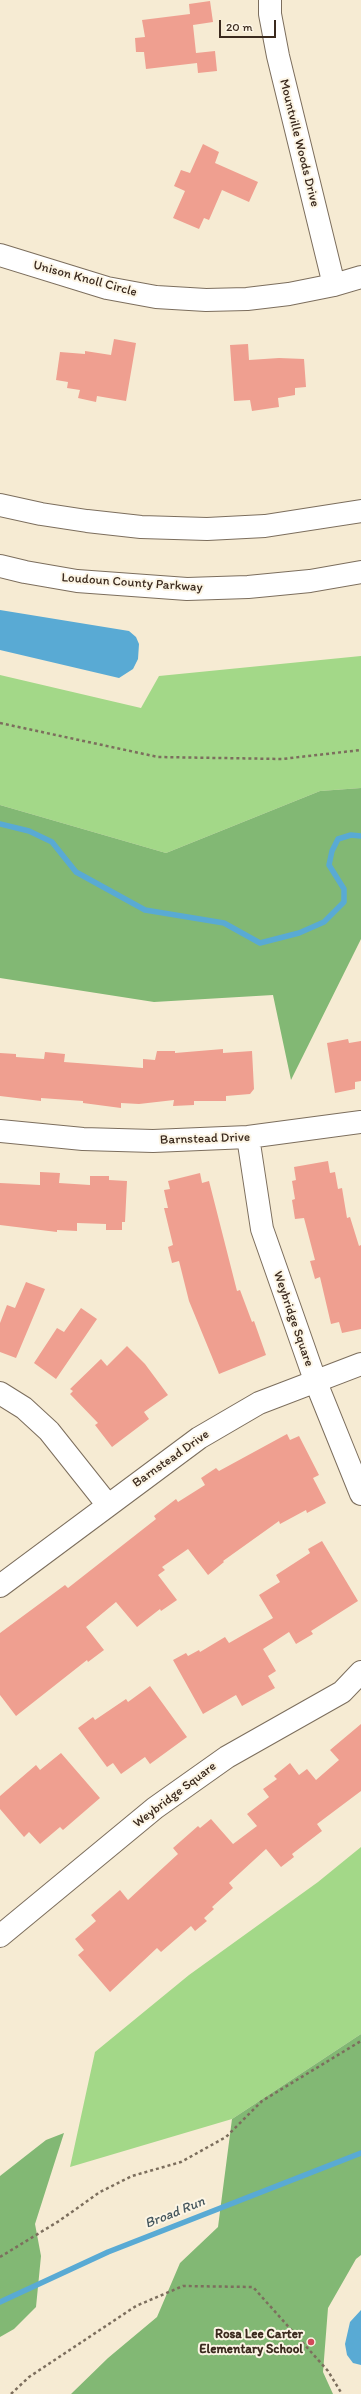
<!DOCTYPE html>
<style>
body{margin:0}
#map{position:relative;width:361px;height:2394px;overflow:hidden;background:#f6ebd3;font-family:Itim,sans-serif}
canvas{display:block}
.scale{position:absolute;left:219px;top:20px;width:57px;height:18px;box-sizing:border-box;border:2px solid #3b2a1e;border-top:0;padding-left:5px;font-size:12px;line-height:14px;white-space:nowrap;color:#3b2a1e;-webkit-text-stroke:3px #fcf5e5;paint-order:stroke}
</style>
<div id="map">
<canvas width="361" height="2394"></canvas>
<div class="scale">20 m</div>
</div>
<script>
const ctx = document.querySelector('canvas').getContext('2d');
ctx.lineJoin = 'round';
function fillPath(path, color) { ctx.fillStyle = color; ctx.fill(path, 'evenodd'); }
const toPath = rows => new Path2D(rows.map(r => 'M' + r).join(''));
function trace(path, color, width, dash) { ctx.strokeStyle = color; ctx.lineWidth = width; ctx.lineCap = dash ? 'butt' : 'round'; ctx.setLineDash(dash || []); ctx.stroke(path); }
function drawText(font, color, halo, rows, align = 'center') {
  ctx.font = font + ' Itim,sans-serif'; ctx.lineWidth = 4; ctx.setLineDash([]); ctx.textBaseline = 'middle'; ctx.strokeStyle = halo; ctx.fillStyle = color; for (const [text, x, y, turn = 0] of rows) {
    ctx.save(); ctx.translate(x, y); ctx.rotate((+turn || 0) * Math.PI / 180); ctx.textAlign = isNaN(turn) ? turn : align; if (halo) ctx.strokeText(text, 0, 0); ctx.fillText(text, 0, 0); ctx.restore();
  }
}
fillPath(toPath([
 [361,656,361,788,320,791,166,853,0,805,0,675,141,708,159,676],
 [361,1847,361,2034,232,2119,70,2167,95,2052,189,1975,318,1882]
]), '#a3d888');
fillPath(toPath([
 [361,788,361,939,291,1080,273,995,154,1002,0,978,0,805,166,853,320,791],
 [361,2034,361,2255,356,2259,328,2308,323,2372,333,2394,71,2394,108,2358,157,2317,180,2263,218,2227,232,2119],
 [64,2133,35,2224,41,2256,36,2307,14,2329,0,2337,0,2176,46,2140]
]), '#82b874');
fillPath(toPath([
 [0,610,129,631,136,637,139,644,138,659,133,669,119,678,0,650],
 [361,2310,361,2365,353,2363,347,2355,345,2344,350,2322]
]), '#59aad4');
trace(toPath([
 [0,824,29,831,52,842,76,872,145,910,224,923,260,943,299,933,324,922,344,902,344,889,329,865,332,851,338,839,351,835,361,836],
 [0,2302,108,2252,361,2153]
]), '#59aad4', 5.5);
fillPath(toPath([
 [210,1,213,22,193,25,196,53,215,51,217,71,198,73,197,63,146,69,144,52,136,52,135,38,145,37,142,20,190,14,189,4],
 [203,144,219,152,215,163,258,182,249,202,222,190,209,220,204,218,199,229,173,218,185,191,174,186,181,170,190,173],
 [114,339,136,343,126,401,97,396,96,402,78,398,80,390,67,388,68,382,56,380,60,352,85,354,85,351,111,355],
 [248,344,249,360,279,358,304,359,306,387,295,388,295,395,278,398,279,407,252,411,250,400,234,401,230,345],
 [348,1039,349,1043,361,1041,361,1081,355,1082,355,1089,335,1093,327,1043],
 [223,1049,223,1053,252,1051,254,1089,250,1094,226,1096,226,1101,194,1101,194,1105,173,1106,174,1100,139,1104,121,1103,121,1108,83,1103,83,1101,41,1098,41,1101,0,1096,0,1053,16,1054,16,1057,44,1059,45,1052,65,1054,64,1062,143,1068,143,1059,155,1060,157,1051,175,1051,175,1053],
 [328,1161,330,1173,335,1172,338,1189,342,1188,347,1218,350,1217,359,1246,361,1245,361,1329,342,1333,339,1322,331,1324,320,1277,315,1279,310,1261,315,1260,304,1218,295,1219,292,1200,295,1199,292,1181,296,1180,294,1167],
 [40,1172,60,1173,59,1183,90,1185,90,1176,109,1176,109,1180,127,1181,125,1222,122,1222,122,1230,106,1230,106,1224,77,1223,77,1231,57,1230,57,1232,0,1225,0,1183,40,1185],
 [200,1173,202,1183,209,1181,237,1291,240,1290,252,1322,254,1321,266,1355,219,1374,189,1301,179,1261,172,1263,168,1247,173,1245,164,1208,168,1208,164,1190,170,1189,168,1181],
 [26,1282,45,1289,16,1358,0,1352,0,1323,7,1305,15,1308],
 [81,1308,97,1319,56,1379,34,1363,57,1328,64,1332],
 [127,1346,145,1364,168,1395,144,1412,149,1419,112,1447,95,1425,98,1423,70,1394,73,1391,70,1389,101,1359,107,1366],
 [287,1434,290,1440,299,1436,319,1475,313,1478,326,1503,307,1513,306,1510,280,1524,279,1521,223,1561,224,1562,208,1575,188,1549,162,1567,165,1570,158,1575,177,1600,161,1611,160,1609,137,1627,116,1602,86,1627,104,1650,88,1662,87,1660,16,1716,0,1695,0,1633,65,1585,68,1588,156,1519,154,1516,176,1499,178,1502,205,1485,201,1478,216,1468,219,1471],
 [322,1541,358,1601,311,1631,313,1634,296,1644,289,1632,263,1649,276,1671,268,1676,275,1688,242,1706,236,1695,203,1714,173,1660,186,1653,188,1656,199,1650,200,1652,225,1637,229,1643,273,1618,259,1595,280,1582,276,1575,310,1553,308,1549],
 [150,1686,187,1737,150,1764,145,1757,121,1774,113,1763,107,1767,78,1728,93,1717,95,1720,126,1699,128,1702],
 [361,1724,361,1791,317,1824,322,1831,292,1854,294,1857,281,1867,266,1849,229,1883,233,1888,212,1907,214,1909,204,1918,207,1921,195,1931,191,1926,161,1952,157,1948,110,1992,78,1955,84,1950,75,1939,96,1921,91,1915,120,1890,128,1900,178,1854,173,1848,198,1826,200,1828,211,1819,233,1844,257,1826,247,1814,269,1797,263,1789,277,1779,274,1776,290,1763,299,1775,307,1769,316,1780,339,1760,330,1750],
 [61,1753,100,1798,63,1830,60,1827,40,1844,29,1832,24,1837,0,1809,0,1796,36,1765,40,1770]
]), '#ef9f90');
const minor = toPath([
 [270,0,270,14,278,56,334,285],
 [0,255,107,288,156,297,206,300,247,299,289,294,334,285,361,277],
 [0,1131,83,1139,153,1141,248,1137,361,1122],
 [248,1137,262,1229,315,1380,361,1494],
 [0,1393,24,1408,49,1431,107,1504],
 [0,1586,199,1438,259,1403,361,1364],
 [0,1936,155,1808,227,1757,342,1692,361,1672]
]);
const major = toPath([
 [0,505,41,514,87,521,141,527,207,529,265,526,361,511],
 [0,566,25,572,77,581,187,589,248,587,310,581,361,572]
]);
trace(minor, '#7c6e5d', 24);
trace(major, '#7c6e5d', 24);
trace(toPath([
 [0,723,158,757,282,759,361,750],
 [0,2257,59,2221,100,2192,132,2176,181,2162,226,2137,262,2101,361,2041],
 [11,2394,29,2377,136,2306,183,2286,253,2287,328,2371,342,2394]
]), '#7c6e5d', 2.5, [3, 3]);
trace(minor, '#fff', 22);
trace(major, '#fff', 22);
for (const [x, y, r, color] of [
 [311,2342,4,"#d1495b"]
]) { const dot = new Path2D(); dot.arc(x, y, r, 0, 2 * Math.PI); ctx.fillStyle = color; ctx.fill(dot); trace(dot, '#fcf5e5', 1.5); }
drawText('13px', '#3b2a1e', '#fcf5e5', [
 ["Mountville Woods Drive",299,143,76],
 ["Unison Knoll Circle",85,279,15],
 ["Loudoun County Parkway",132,583,4],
 ["Barnstead Drive",205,1139,-2],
 ["Weybridge Square",293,1319,71],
 ["Barnstead Drive",171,1459,-35],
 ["Weybridge Square",175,1795,-37]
]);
drawText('bold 13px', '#3b2a1e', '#fcf5e5', [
 ["Rosa Lee Carter",303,2335],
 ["Elementary School",303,2350]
], 'right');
drawText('italic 14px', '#46575e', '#fcf5e5', [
 ["Broad Run",175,2213,-22]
]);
</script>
